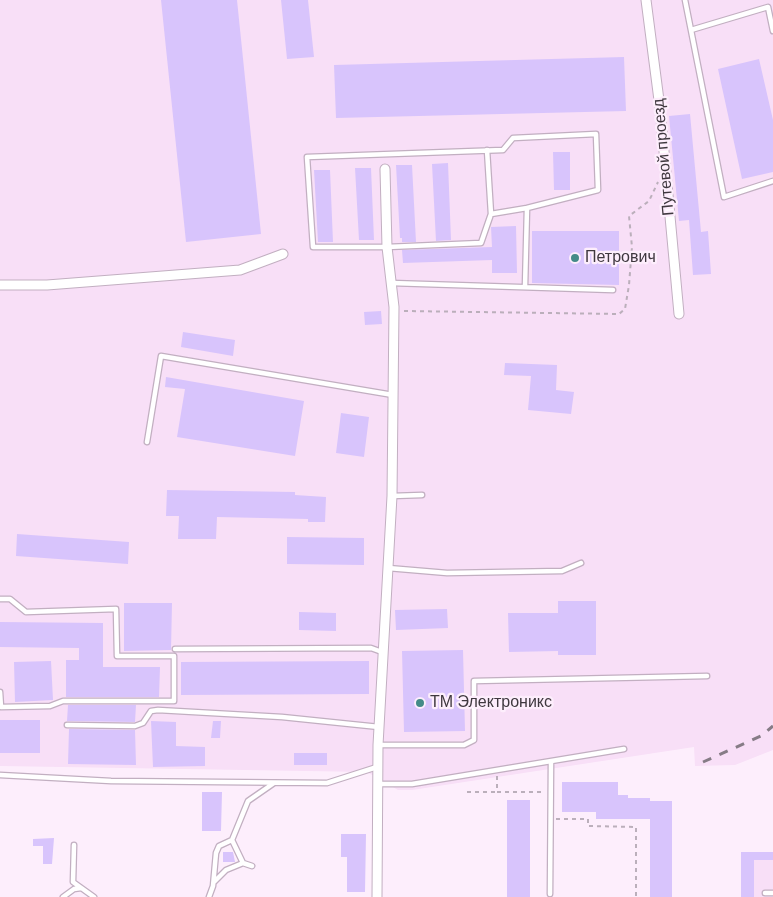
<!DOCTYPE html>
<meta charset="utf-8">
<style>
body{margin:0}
canvas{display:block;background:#fdeefc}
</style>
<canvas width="773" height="897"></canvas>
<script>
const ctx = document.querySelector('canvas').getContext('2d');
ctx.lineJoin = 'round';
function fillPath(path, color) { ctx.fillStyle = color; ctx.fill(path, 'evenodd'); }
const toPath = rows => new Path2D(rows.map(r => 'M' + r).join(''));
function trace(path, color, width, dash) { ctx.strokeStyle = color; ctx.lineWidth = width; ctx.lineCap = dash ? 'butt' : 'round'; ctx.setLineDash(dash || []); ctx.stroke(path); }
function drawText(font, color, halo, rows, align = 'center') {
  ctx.font = font + ' Arial,sans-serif'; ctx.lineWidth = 4.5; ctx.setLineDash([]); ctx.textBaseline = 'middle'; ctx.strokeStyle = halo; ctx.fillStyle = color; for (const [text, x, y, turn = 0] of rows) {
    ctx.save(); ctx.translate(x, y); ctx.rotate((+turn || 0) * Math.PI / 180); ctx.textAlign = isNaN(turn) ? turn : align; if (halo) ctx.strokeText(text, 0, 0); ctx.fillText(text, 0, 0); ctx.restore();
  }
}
fillPath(toPath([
 [0,0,773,0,773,750,735,765,695,766,694,747,412,790,398,790,367,772,0,766],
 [741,852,773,852,773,897,741,897]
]), '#f8dff7');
fillPath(toPath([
 [161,0,237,0,261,234,186,242],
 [281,0,308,0,314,57,287,59],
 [624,57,626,111,336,118,334,65],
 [759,59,773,120,773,172,742,179,718,69],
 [690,114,701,232,708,231,711,274,693,275,689,220,679,221,669,116],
 [553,152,570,152,570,190,554,190],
 [448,163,451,240,436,241,432,164],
 [396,165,412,165,416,242,402,242,402,238,400,238],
 [355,168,371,168,374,240,359,240],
 [314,170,330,170,333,242,318,242],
 [516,226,517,273,492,273,492,260,403,263,402,250,492,247,491,227],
 [532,231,619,231,619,285,532,283],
 [381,311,382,324,365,325,364,312],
 [183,332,235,340,233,356,181,347],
 [505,363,557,365,556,390,574,392,571,414,528,410,531,376,504,375],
 [166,377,304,401,295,456,177,437,185,389,165,387],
 [341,413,369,417,364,457,336,453],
 [167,490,295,492,295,495,326,497,325,522,308,522,308,519,217,517,216,539,178,539,179,516,166,516],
 [17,534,129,542,128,564,16,556],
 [287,537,364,538,364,565,287,564],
 [558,601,596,601,596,655,558,655,558,651,509,652,508,613,558,613],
 [124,603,172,603,171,650,124,651],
 [447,609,448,628,396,630,395,610],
 [299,612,336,613,336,631,299,630],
 [0,622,103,623,103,667,160,667,159,697,66,697,66,660,79,660,79,648,0,647],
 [463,650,465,731,404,732,402,651],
 [51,661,53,700,15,702,14,662],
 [369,661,369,694,181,695,181,662],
 [68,705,136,705,135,722,67,721],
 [0,720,40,720,40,753,0,753],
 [151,721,176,722,176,746,205,747,205,766,153,767],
 [213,721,221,721,220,738,211,738],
 [69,729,135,730,136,765,68,764],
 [294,753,327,753,327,765,294,765],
 [562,782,618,782,618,795,628,795,628,798,650,798,650,801,672,801,672,897,650,897,650,819,596,819,596,812,562,812],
 [202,792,222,792,221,831,202,831],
 [507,800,530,800,530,897,507,897],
 [341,834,366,834,365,892,347,892,347,857,341,857],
 [54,838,52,864,43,864,43,846,33,846,33,839],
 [223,852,233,852,235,862,223,862],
 [741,852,773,852,773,860,754,860,754,897,741,897]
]), '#d8c4fc');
const service = toPath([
 [685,0,724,197,773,181],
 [691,30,768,7,773,31],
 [487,150,491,214,481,243,387,247,313,247,307,157,503,150,513,138,596,134,598,190,527,208,525,287],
 [491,214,527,208],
 [391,283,613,290],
 [147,442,161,356,393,395],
 [392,496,422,495],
 [388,568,447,573,562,571,581,563],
 [0,599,10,599,26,612,116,609,117,656,174,656,174,701,63,701,50,706,1,707,0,692],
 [175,649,371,648,382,652],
 [67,725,135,726,143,723,151,711,158,710,282,717,379,727],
 [378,745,464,745,474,740,474,681,707,676],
 [0,775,111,781,327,783,377,767],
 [377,784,412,784,624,749],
 [232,840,243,863,252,866],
 [74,845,73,882,94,897],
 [214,882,226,870,243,863],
 [765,893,773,893],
 [550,894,551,762],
 [63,897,74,889,81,888],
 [209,897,213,886,216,853,219,846,232,840,248,801,274,783]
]);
const minor = toPath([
 [646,0,660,108,679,314],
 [0,285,47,285,240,270,283,254],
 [377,897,378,745,392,496,394,307,387,247,385,169]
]);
trace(service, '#c2afc1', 7);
trace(minor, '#c2afc1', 11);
trace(toPath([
 [404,311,619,314,625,309,629,285,632,247,629,216,649,201,658,182],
 [497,776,497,792,543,792],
 [467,792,497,792],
 [556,819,588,819,588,826,636,827,636,897]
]), '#bbafbb', 2, [4, 4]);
trace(service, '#fff', 4.5);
trace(minor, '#fff', 9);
trace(toPath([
 [703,762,761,736,773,726]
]), '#867c86', 3, [9, 9]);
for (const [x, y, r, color] of [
 [575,258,5,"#448b88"],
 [420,703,5,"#448b88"]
]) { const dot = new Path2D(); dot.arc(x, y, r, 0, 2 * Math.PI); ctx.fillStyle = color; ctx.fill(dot); trace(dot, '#fdeefc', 2); }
drawText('16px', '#3f383f', '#fdeefc', [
 ["Путевой проезд",664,157,-95]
]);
drawText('16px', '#3f383f', '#fdeefc', [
 ["Петрович",585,258],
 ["ТМ Электроникс",430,703]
], 'left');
</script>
